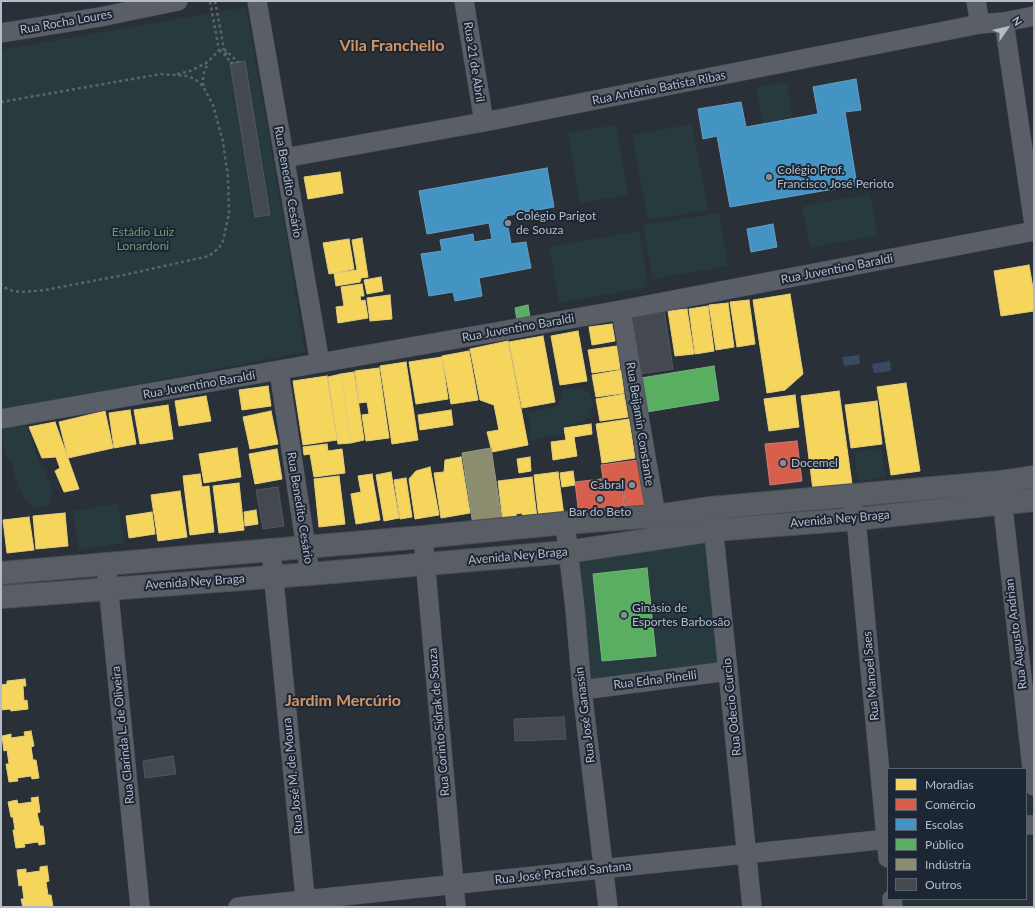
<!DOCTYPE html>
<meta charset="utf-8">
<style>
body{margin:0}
#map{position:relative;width:1035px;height:908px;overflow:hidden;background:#2a3038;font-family:Lato,sans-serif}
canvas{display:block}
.frame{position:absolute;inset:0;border:2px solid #b4bcc9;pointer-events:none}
.legend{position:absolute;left:887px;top:768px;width:140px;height:132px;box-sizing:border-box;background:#1d2633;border:1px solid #59626f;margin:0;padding:5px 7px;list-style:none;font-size:12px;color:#b4bcc9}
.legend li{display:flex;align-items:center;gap:8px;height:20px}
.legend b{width:20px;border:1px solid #59626f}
.north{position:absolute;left:987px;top:8px;width:40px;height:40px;-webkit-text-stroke:3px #1d2633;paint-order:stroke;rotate:56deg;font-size:11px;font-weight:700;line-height:16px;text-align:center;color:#b4bcc9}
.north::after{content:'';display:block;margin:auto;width:14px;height:18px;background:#b4bcc9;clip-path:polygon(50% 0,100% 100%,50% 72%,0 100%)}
</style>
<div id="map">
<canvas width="1035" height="908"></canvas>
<div class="frame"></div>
<ul class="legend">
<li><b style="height:11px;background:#f6d55c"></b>Moradias</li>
<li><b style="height:11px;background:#d6604d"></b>Comércio</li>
<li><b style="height:11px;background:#4393c3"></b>Escolas</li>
<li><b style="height:11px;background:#5aae61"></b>Público</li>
<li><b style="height:11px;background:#8c8c6e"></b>Indústria</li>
<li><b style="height:11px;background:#444950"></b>Outros</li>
</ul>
<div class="north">N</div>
</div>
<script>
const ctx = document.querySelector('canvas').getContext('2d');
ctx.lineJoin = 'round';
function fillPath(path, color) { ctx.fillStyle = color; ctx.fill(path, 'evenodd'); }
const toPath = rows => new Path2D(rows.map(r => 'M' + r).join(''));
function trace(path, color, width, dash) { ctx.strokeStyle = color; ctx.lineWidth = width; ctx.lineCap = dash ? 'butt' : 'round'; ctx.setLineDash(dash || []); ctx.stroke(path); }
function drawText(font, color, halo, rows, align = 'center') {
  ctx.font = font + ' Lato,sans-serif'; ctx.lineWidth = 4; ctx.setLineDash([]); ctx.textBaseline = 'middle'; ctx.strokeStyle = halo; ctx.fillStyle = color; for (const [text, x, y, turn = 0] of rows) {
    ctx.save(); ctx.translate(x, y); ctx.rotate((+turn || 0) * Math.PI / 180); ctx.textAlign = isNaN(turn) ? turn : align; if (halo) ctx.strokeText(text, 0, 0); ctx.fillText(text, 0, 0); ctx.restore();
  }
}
fillPath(toPath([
 [246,7,287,239,305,352,1,411,1,50],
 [787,82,793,118,763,123,756,87],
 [692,124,708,210,648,220,632,135],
 [616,125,628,195,580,203,568,133],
 [870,194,878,235,810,248,802,206],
 [719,213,728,266,653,279,643,225],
 [639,231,648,287,559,303,549,247],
 [581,388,589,392,592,399,593,406,590,417,582,422,562,427,561,435,559,437,548,436,533,441,529,440,531,430,527,412,547,409,559,405,561,399,561,394,563,389],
 [17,424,26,426,30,434,38,459,46,473,53,489,49,504,42,507,34,508,25,499,17,483,12,465,5,453,2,437,4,428],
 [881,448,886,477,858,482,854,452],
 [118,504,124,543,79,550,73,511],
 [710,536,725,668,585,685,570,554]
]), '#273a3e');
fillPath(toPath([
 [859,355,860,364,844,366,842,357],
 [890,361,891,371,874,373,872,364]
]), '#384963');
const homes = toPath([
 [340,172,343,193,308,199,304,177,340,172],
 [362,238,368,277,361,278,360,282,336,286,334,273,357,270,352,240,362,238],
 [349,239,354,269,329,274,323,243,349,239],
 [1029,265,1034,294,1034,311,1001,316,994,271,1029,265],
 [381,277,383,291,367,294,364,280,381,277],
 [362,284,364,296,360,296,361,301,365,300,368,318,338,323,336,307,344,306,341,287,362,284],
 [790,294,803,374,785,390,767,393,753,300,790,294],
 [390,295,392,319,370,321,367,298,390,295],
 [749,300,755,344,737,347,730,302,749,300],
 [728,303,734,347,716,350,709,305,728,303],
 [708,306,714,351,695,354,689,309,708,306],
 [687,309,694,354,675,356,668,311,687,309],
 [612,324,615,341,592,345,589,327,612,324],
 [578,331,587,381,560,385,551,336,578,331],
 [543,336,555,402,522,408,509,342,543,336],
 [508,341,528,445,492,452,487,432,499,430,494,405,480,400,470,349,508,341],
 [617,346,620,369,592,373,588,350,617,346],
 [469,351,478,400,451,404,442,356,469,351],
 [442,357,448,399,416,404,409,362,442,357],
 [406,362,418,440,392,444,380,366,406,362],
 [379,368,389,438,366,441,362,415,369,414,367,402,359,403,355,371,379,368],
 [621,370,624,393,596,397,592,375,621,370],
 [354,372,364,440,351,443,341,374,354,372],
 [341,374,351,443,338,444,328,377,341,374],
 [327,376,337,440,303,445,293,381,327,376],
 [906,383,920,471,891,475,877,387,906,383],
 [268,386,271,406,242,410,239,390,268,386],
 [839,391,852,484,813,490,801,396,839,391],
 [624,394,628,417,600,421,596,399,624,394],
 [795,395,799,427,769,431,764,399,795,395],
 [206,396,211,421,179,426,175,401,206,396],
 [877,401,882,444,851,448,845,405,877,401],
 [168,405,173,439,140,444,134,410,168,405],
 [130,410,136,444,114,448,109,413,130,410],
 [451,410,453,425,420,430,418,415,451,410],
 [105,411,113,448,68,458,59,422,105,411],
 [271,411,278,444,250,449,243,417,271,411],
 [629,419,635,458,602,463,596,424,629,419],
 [55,422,79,489,64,492,55,471,60,468,56,457,42,458,29,427,55,422],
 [591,424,592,434,574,437,577,456,553,460,551,442,566,440,564,428,591,424],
 [327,444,328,451,342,449,345,473,314,477,310,454,304,455,303,447,327,444],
 [237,448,241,477,204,483,199,454,237,448],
 [277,449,282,479,255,484,249,454,277,449],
 [461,457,470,513,441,518,434,473,444,472,445,460,461,457],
 [530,457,531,471,519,473,517,459,530,457],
 [430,467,439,515,415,519,409,479,416,471,430,467],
 [573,471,575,485,562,487,560,473,573,471],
 [391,472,399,518,384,521,376,475,391,472],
 [558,472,564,516,539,519,534,475,558,472],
 [200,474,202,487,209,486,214,532,190,535,183,476,200,474],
 [372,474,380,520,356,524,351,494,361,492,358,476,372,474],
 [339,476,345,524,319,527,314,479,339,476],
 [532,477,537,518,523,520,522,513,516,514,517,520,503,522,498,481,532,477],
 [406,478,412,517,400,519,394,480,406,478],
 [239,483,244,530,219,533,213,486,239,483],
 [180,491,187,537,158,541,151,495,180,491],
 [256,510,258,524,245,526,244,512,256,510],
 [152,512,155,534,129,538,126,516,152,512],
 [65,513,68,546,36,549,33,516,65,513],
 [29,517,34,550,7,553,3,520,29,517],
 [25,679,26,686,23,686,24,701,27,700,28,709,11,711,10,709,1,710,1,685,7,684,7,681,25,679],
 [31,731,34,746,31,747,33,760,36,760,39,778,32,779,31,776,17,778,18,781,9,782,6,764,9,764,7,750,4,751,2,736,11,734,11,738,25,736,24,732,31,731],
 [38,797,40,812,37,813,40,826,43,826,45,844,39,845,38,842,24,844,25,847,16,848,13,830,15,830,13,817,11,817,8,802,17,800,18,804,32,802,31,798,38,797],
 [47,866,49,881,46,882,48,895,51,895,53,907,23,907,21,899,24,899,22,885,19,886,17,870,26,869,26,873,40,871,40,867,47,866]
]);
fillPath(homes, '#f6d55c');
trace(homes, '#e2ce7d', 1);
const shops = toPath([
 [797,441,802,481,770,485,765,444,797,441],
 [638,460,644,508,626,510,623,483,604,486,601,465,638,460],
 [601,479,602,487,622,485,625,510,579,516,575,482,601,479]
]);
fillPath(shops, '#d6604d');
trace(shops, '#cc7c72', 1);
const schools = toPath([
 [856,79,861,110,845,112,857,185,730,207,717,136,703,139,698,109,741,102,746,127,818,114,813,87,856,79],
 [547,168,554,207,506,216,511,244,526,242,531,268,479,278,482,296,455,301,453,292,429,296,421,254,442,251,440,240,473,234,474,242,492,239,489,223,427,234,419,191,547,168],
 [773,224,777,247,751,252,747,229,773,224]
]);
fillPath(schools, '#4393c3');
trace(schools, '#659fc5', 1);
const public = toPath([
 [528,305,530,318,517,320,515,308,528,305],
 [714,366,719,400,647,412,641,378,714,366],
 [647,568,656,656,602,661,593,574,647,568]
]);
fillPath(public, '#5aae61');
trace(public, '#75b280', 1);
const industry = toPath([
 [491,448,502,521,473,525,462,453,491,448]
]);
fillPath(industry, '#8c8c6e');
trace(industry, '#989a89', 1);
const building = toPath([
 [245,61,270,215,255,217,230,63,245,61],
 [664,309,673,369,639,374,629,314,664,309],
 [278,487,284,526,263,529,256,490,278,487],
 [564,717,566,739,515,741,514,719,564,717],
 [173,756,176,774,145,778,143,761,173,756]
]);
fillPath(building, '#444950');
trace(building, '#52575f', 1);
const street = toPath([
 [257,1,320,363],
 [464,1,484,122],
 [976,1,980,24],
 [1004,22,1034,224],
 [1,33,100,17,178,1],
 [284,158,484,122,980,24,1004,22,1034,16],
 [621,310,656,516,656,531],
 [279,371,310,574],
 [1,419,621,310,1034,231],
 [1001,489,1034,786],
 [850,495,856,519,888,858],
 [712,515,752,907],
 [565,523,575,609,582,690,608,907],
 [423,537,456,907],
 [271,550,306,907],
 [106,564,140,907],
 [582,690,728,671],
 [1026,825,1034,825],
 [892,899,893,907],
 [238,907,888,839]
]);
const secondary = toPath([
 [1,573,423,537,565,523,656,516,710,508,1000,482,1034,477],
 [1,597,310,574,567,552,714,530,856,519,1034,500]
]);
trace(street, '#484c53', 20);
trace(secondary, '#484c53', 24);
trace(toPath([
 [215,1,224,49,219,50,227,57],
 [224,49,238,62,230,63,224,49],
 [177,74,190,71,208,62,219,50,210,1],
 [203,86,203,75,208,63],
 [1,102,161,74,188,76,196,80,203,86,213,105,223,142,228,177,229,213,223,241,219,248,209,256,124,275,45,290,21,292,9,290,1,285]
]), '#5d636a', 2.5, [3, 3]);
trace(street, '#5a5e66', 19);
trace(secondary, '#595d64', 22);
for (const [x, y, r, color] of [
 [769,177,4,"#848b96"],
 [508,223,4,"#848b96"],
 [783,463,4,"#848b96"],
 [632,485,4,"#848b96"],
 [600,499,4,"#848b96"],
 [624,615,4,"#848b96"]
]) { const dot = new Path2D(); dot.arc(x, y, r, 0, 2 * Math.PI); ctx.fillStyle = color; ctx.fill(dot); trace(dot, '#1d2633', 1.5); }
drawText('12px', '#b4bcc9', '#1d2633', [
 ["Rua Rocha Loures",66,22,-10],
 ["Rua 21 de Abril",474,62,81],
 ["Rua Antônio Batista Ribas",659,88,-11],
 ["Rua Benedito Cesário",288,182,80],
 ["Rua Juventino Baraldi",837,269,-11],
 ["Rua Juventino Baraldi",518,328,-10],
 ["Rua Juventino Baraldi",199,385,-10],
 ["Rua Beijamin Constante",640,424,81],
 ["Rua Benedito Cesário",300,508,81],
 ["Avenida Ney Braga",840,519,-5],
 ["Avenida Ney Braga",518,556,-5],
 ["Avenida Ney Braga",195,582,-4],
 ["Rua Augusto Andrian",1016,634,-97],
 ["Rua Manoel Saes",871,676,-95],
 ["Rua Edna Pinelli",655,680,-7],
 ["Rua Odecio Curcio",732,707,-96],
 ["Rua José Ganassin",585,715,-97],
 ["Rua Corinto Sidrak de Souza",439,722,-95],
 ["Rua Clarinda L. de Oliveira",123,735,-96],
 ["Rua José M. de Moura",293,776,-96],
 ["Rua José Prached Santana",563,873,-6]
]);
drawText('12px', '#b4bcc9', '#1d2633', [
 ["Colégio Prof.",777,170],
 ["Francisco José Perioto",777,184],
 ["Colégio Parigot",516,216],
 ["de Souza",516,230],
 ["Docemel",791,463],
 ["Cabral",624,485,"right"],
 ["Bar do Beto",600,512,"center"],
 ["Ginásio de",632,608],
 ["Esportes Barbosão",632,622]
], 'left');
drawText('12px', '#6b9a76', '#1d2633', [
 ["Estádio Luiz",143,232],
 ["Lonardoni",143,246]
]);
drawText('bold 16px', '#d59563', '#1d2633', [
 ["Vila Franchello",392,46],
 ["Jardim Mercúrio",343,701]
]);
</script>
